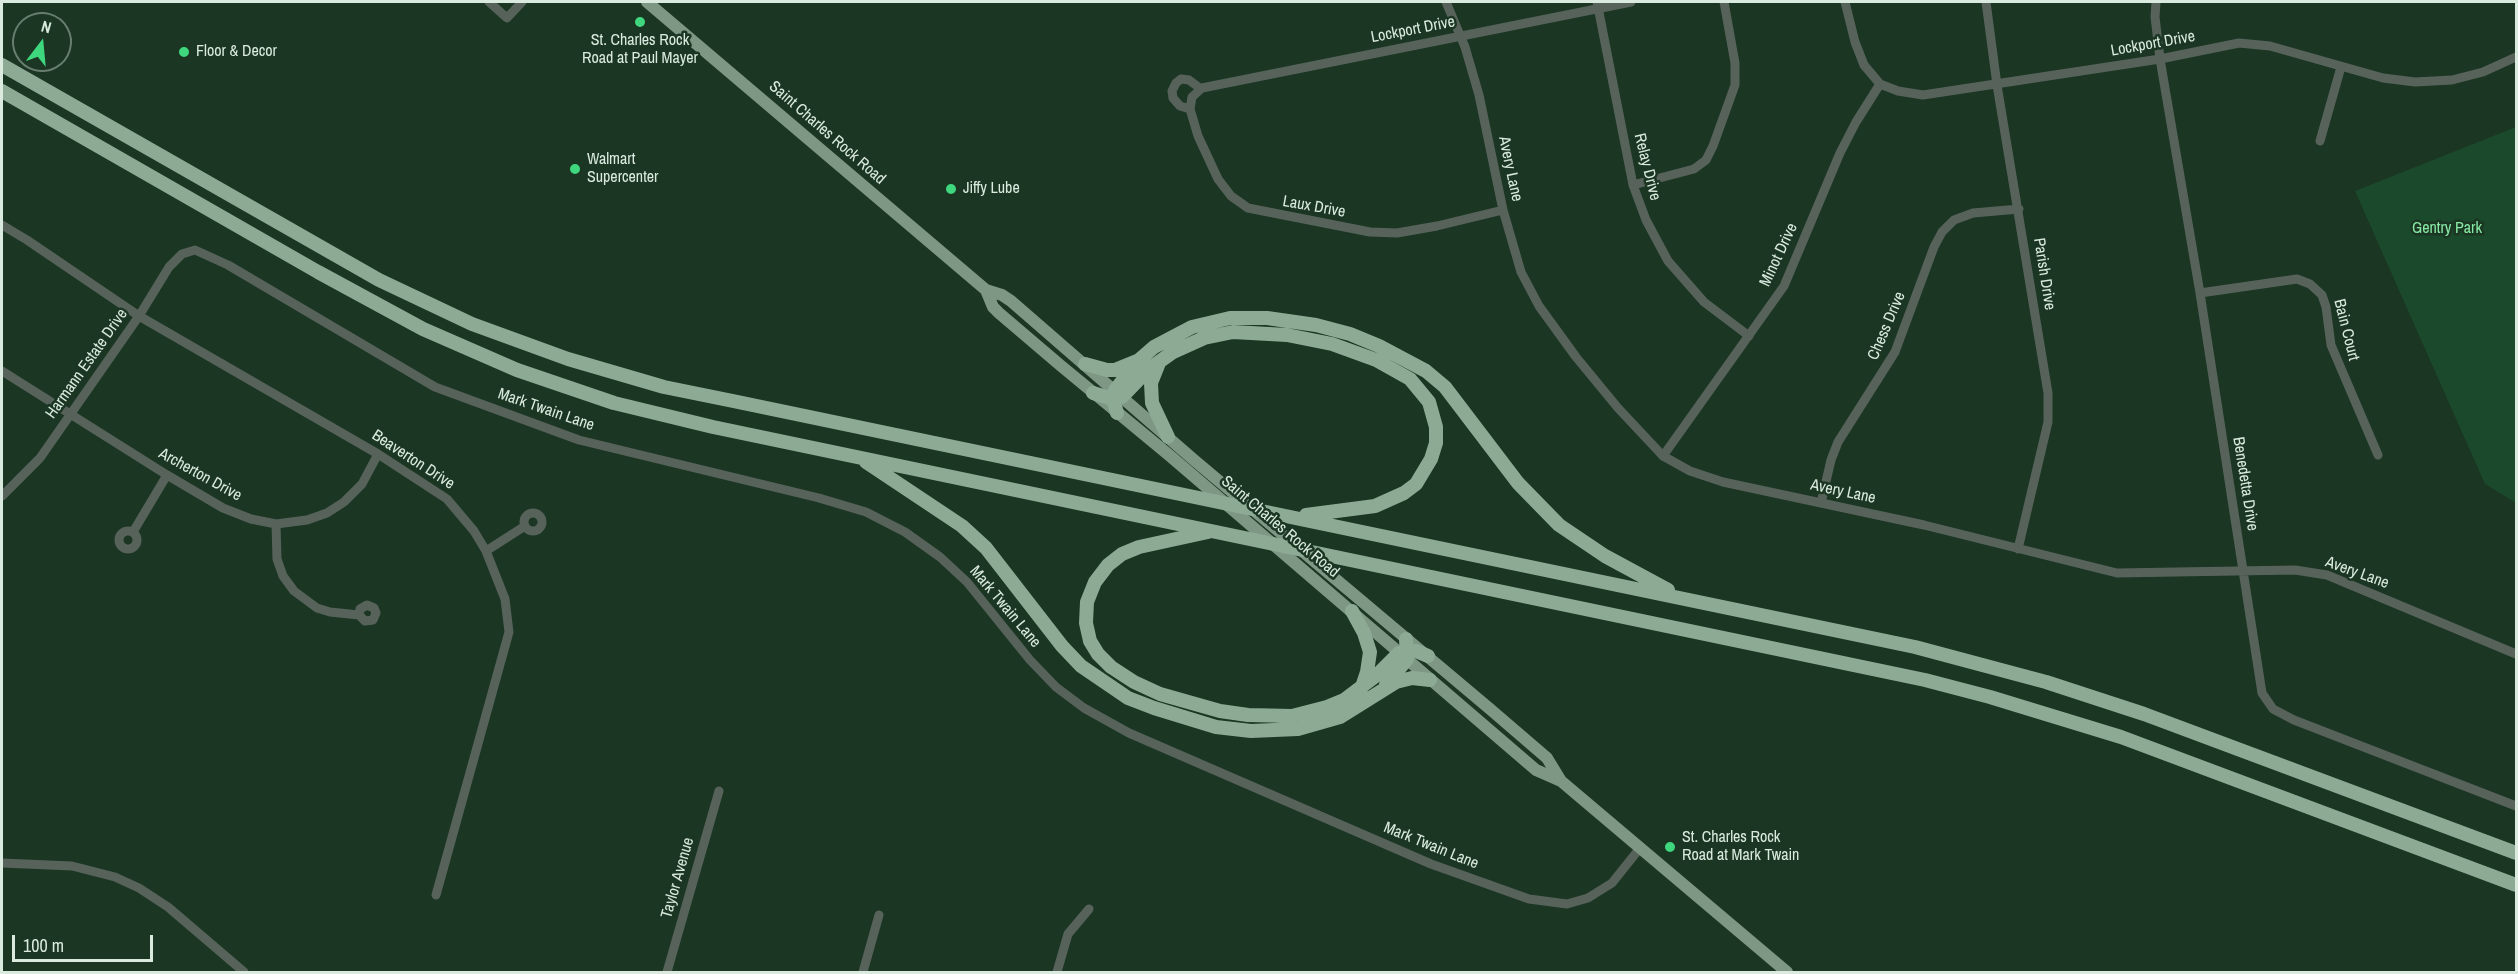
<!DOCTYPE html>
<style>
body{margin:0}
#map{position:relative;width:2518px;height:974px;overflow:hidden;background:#1b3623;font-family:"Archivo Narrow",sans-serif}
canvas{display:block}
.frame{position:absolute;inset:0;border:3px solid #daeade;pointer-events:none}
.north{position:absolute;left:12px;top:12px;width:60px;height:60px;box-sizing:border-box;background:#1b3623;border:2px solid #677e6e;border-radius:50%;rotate:16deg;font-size:16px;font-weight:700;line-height:24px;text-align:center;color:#daeade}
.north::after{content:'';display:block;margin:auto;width:21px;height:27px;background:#3fd77d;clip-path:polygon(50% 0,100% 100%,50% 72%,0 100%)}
.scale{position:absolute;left:12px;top:935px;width:141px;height:27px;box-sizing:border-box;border:3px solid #daeade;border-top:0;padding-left:8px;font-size:18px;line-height:21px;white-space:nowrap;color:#daeade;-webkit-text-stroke:4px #1b3623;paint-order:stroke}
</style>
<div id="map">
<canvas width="2518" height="974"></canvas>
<div class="frame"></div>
<div class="north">N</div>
<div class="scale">100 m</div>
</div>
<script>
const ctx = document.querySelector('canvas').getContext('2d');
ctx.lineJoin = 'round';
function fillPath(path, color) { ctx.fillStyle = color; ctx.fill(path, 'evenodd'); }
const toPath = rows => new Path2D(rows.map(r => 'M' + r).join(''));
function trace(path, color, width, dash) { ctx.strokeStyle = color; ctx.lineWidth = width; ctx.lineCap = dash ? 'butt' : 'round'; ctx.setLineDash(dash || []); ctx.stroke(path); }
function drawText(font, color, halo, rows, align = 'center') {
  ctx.font = font + ' "Archivo Narrow",sans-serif'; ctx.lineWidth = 5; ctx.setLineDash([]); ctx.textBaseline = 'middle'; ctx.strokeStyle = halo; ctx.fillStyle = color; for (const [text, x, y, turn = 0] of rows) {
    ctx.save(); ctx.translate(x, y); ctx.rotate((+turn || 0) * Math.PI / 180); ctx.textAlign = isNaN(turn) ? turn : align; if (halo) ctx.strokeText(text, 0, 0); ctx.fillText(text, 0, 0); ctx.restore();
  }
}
fillPath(toPath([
 [2516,127,2516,503,2485,484,2355,191]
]), '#1b492b');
trace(toPath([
 [489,2,507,18,522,2],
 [1446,2,1465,47,1479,95,1503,210,1521,272,1539,306,1576,357,1618,408,1663,456,1690,471,1723,482,1924,525,2117,573,2295,570,2327,575,2516,654],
 [1597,2,1633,185,1646,220,1668,261,1704,302,1749,336],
 [1845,2,1855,42,1864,65,1880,84,1898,91,1923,95,2160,59,2239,43,2270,46,2383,78,2415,82,2452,80,2483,72,2516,57],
 [1986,2,1997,85,2048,393,2048,422,2018,549],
 [2156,2,2155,17,2160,59,2200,293,2262,693,2273,709,2294,720,2516,806],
 [1190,109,1180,106,1173,98,1172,91,1176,83,1181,79,1189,80,1201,89],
 [2320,141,2341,67],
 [1633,185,1694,169,1706,160,1713,146,1735,85,1735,63,1724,2],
 [1503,210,1437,226,1397,233,1370,232,1248,208,1231,196,1218,179,1198,136,1190,109,1192,97,1202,88,1631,2],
 [2,225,27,240,139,316,378,454,447,499,474,531,486,551,505,599,509,632,436,895],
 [2200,293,2297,279,2310,284,2322,295,2326,307,2331,345,2378,455],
 [2,371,167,475,223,508,251,519,276,524,307,520,327,513,344,502,362,484,378,454],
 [1663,456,1784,286,1840,153,1856,122,1880,84],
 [2,496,40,458,139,316,169,267,182,254,195,250,228,265,435,387,579,440,819,498,866,512,905,532,940,557,967,582,1030,660,1056,687,1084,708,1129,733,1431,864,1529,899,1567,904,1588,898,1612,883,1640,848],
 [1821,503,1831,460,1838,442,1895,352,1934,247,1942,232,1954,220,1973,213,2019,209],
 '524 522a9 9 0 1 1 18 0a9 9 0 1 1-18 0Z',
 [276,524,277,559,283,576,294,591,317,608,330,612,359,615,365,621,373,620,376,613,374,608,367,605,360,609,359,615],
 '119 540a9 9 0 1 1 18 0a9 9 0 1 1-18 0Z',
 [133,532,167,475],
 [486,551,525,526],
 [2,863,72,866,115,877,139,888,168,907,244,972],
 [667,972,719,791],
 [863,972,879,915],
 [1057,972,1068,934,1089,909]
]), '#57635a', 9);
trace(toPath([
 [647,2,986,290,1002,295,1011,301,1194,460,1490,709,1547,758,1561,781],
 [986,290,993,307,999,313,1060,365,1169,455,1536,770,1561,781,1787,972]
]), '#7e9784', 12);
trace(toPath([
 [2,65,379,280,472,324,568,359,664,387,733,401,1915,647,2046,682,2144,714,2516,853],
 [2,91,318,272,423,329,517,370,614,403,713,427,1925,680,1990,697,2121,737,2516,885],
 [1159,363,1151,383,1152,403,1168,437],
 [1085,364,1107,370,1115,370,1137,361],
 [1093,393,1113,399,1122,397,1149,369,1173,352,1204,338,1233,332,1287,335,1332,344,1376,360,1410,379,1429,402,1436,427,1436,443,1431,459,1416,484,1404,493,1375,506,1306,515],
 [1117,413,1113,399,1115,390,1139,360,1154,347,1192,327,1230,318,1267,318,1316,325,1350,334,1379,346,1426,371,1445,387,1518,483,1559,525,1605,556,1668,590],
 [866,462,962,526,986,548,1062,646,1081,666,1128,698,1154,708,1216,727,1251,731,1298,729,1340,717,1396,682,1412,678,1430,680],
 [1208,532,1139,547,1122,554,1108,565,1095,582,1087,602,1086,623,1090,641,1098,654,1111,667,1134,682,1160,694,1220,711,1248,715,1292,716,1327,707,1344,700,1377,675,1399,653,1416,651,1428,656],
 [1352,611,1364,633,1370,652,1367,672,1362,687],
 [1386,685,1407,659,1406,639]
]), '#8dab94', 14);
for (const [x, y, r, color] of [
 [640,22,6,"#3fd77d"],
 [184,52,6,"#3fd77d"],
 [575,169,6,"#3fd77d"],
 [951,189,6,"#3fd77d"],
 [1670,847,6,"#3fd77d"]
]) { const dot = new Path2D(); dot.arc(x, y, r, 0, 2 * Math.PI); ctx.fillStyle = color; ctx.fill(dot); trace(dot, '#1b3623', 2); }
drawText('16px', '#daeade', '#1b3623', [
 ["Lockport Drive",1413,30,-11],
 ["Lockport Drive",2153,44,-10],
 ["Saint Charles Rock Road",827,133,41],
 ["Relay Drive",1647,167,76],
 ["Avery Lane",1510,169,78],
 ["Laux Drive",1314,207,10],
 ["Minot Drive",1779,255,-65],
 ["Parish Drive",2044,274,81],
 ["Chess Drive",1887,326,-67],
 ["Bain Court",2346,330,76],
 ["Harmann Estate Drive",87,364,-55],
 ["Mark Twain Lane",546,410,19],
 ["Beaverton Drive",413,460,33],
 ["Archerton Drive",200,475,29],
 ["Benedetta Drive",2245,484,81],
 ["Avery Lane",1843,492,12],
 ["Saint Charles Rock Road",1280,527,40],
 ["Avery Lane",2357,573,20],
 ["Mark Twain Lane",1005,607,50],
 ["Mark Twain Lane",1431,846,22],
 ["Taylor Avenue",678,878,-74]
]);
drawText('16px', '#daeade', '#1b3623', [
 ["St. Charles Rock",640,41,"center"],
 ["Road at Paul Mayer",640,59,"center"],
 ["Floor & Decor",196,52],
 ["Walmart",587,160],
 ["Supercenter",587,178],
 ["Jiffy Lube",963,189],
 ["St. Charles Rock",1682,838],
 ["Road at Mark Twain",1682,856]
], 'left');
drawText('16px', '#87e9a5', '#1b3623', [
 ["Gentry Park",2447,229]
]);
</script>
